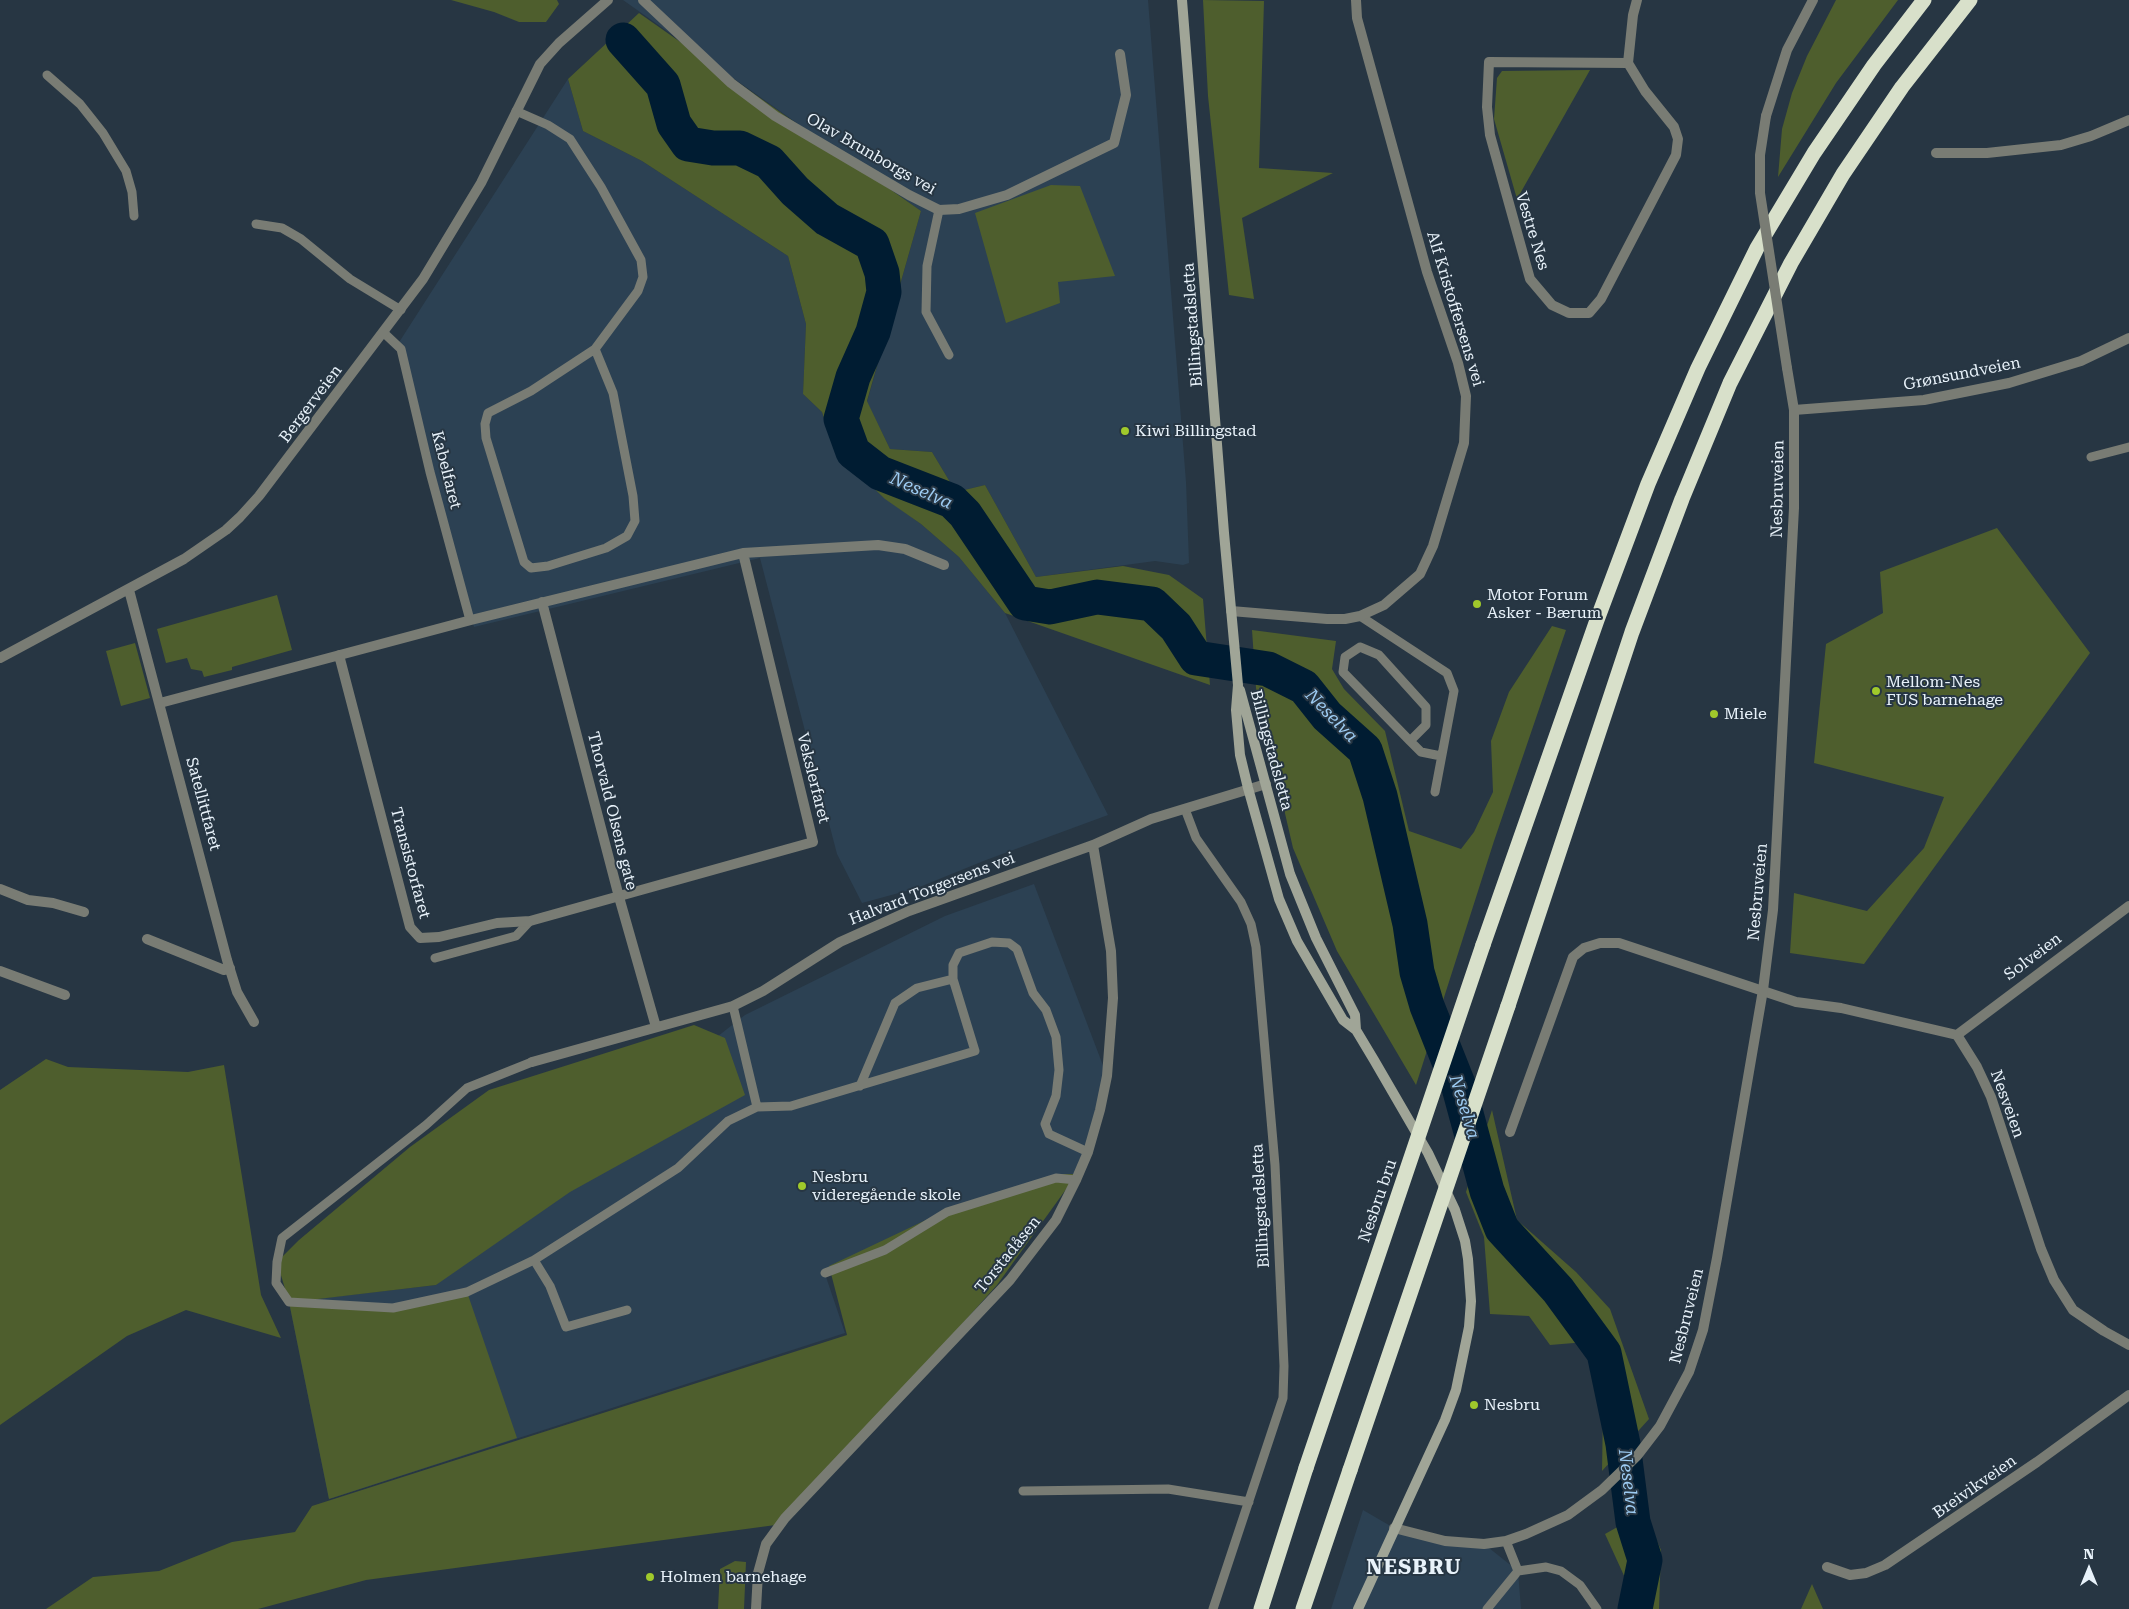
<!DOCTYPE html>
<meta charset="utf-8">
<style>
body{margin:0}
#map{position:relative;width:2129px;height:1609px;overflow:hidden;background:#273643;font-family:"Roboto Serif",serif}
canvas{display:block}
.north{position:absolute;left:2064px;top:1544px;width:50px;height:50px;-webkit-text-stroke:4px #273643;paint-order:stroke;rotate:0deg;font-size:14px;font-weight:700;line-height:20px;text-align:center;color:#e8f2fa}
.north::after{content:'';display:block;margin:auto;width:18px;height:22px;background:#e8f2fa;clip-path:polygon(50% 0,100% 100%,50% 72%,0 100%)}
</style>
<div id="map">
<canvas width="2129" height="1609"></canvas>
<div class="north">N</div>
</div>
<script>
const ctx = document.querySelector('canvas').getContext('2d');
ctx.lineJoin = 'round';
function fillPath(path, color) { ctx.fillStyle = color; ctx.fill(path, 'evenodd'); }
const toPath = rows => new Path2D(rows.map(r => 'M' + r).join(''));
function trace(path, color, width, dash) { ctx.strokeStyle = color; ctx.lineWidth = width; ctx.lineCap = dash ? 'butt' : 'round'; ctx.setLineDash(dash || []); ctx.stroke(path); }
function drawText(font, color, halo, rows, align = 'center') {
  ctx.font = font + ' "Roboto Serif",serif'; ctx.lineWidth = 4; ctx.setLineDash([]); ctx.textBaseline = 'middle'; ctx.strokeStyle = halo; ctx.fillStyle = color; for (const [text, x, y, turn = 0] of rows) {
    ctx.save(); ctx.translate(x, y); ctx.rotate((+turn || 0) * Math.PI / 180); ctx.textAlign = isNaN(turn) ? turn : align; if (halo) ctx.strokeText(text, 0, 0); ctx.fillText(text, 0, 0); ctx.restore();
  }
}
fillPath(toPath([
 [623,0,1148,0,1186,482,1189,563,1183,565,1155,561,1036,577,985,485,956,492,932,452,890,449,867,402,921,211],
 [568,79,583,131,642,161,788,256,806,324,803,394,822,412,835,451,885,498,921,524,959,557,1005,613,1108,815,986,860,917,888,862,903,837,854,760,558,474,627,396,347],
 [1034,884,1107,1076,1076,1180,825,1274,845,1333,329,1499,289,1302,436,1285,663,1079,745,1015,945,916],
 [1363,1510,1394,1528,1484,1544,1518,1571,1521,1609,1331,1609]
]), '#2c4153');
fillPath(toPath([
 [451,0,557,0,559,4,546,22,519,22,494,12],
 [1203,0,1264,1,1259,168,1333,173,1242,218,1254,299,1229,295,1208,96],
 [1836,0,1898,0,1836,83,1778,177,1782,129,1792,93,1807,56],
 [639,13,921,211,867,401,890,449,932,452,956,492,985,485,1036,577,1123,566,1169,575,1203,599,1210,685,1005,613,959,557,921,524,885,499,835,451,822,412,803,394,806,324,788,256,642,161,583,131,568,79],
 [1590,70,1517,199,1494,119,1497,78,1502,71],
 [1051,185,1080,186,1115,276,1058,282,1060,303,1006,323,975,213],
 [1997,528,2090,653,1864,964,1790,953,1794,893,1867,911,1924,848,1944,797,1814,763,1826,644,1883,613,1880,572],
 [277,595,292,650,232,667,232,670,204,677,202,671,191,669,187,658,166,663,157,629],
 [1552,626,1566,630,1494,841,1416,1085,1337,951,1293,848,1256,688,1252,630,1336,641,1332,669,1344,689,1385,731,1409,831,1461,849,1474,832,1493,792,1491,741,1509,692],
 [135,643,150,698,121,706,106,651],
 [694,1025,725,1038,745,1095,570,1192,436,1285,293,1302,393,1308,467,1292,517,1438,329,1499,289,1302,277,1262,299,1240,410,1147,489,1090],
 [46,1059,68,1067,188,1072,224,1065,261,1295,281,1338,186,1310,127,1336,0,1425,0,1090],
 [1492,1110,1517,1220,1576,1272,1610,1309,1649,1419,1602,1471,1603,1411,1596,1361,1586,1342,1550,1345,1529,1316,1490,1314,1484,1237,1466,1192],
 [1062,1174,1077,1174,997,1285,783,1524,366,1580,258,1609,46,1609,93,1577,159,1571,232,1542,295,1532,312,1506,847,1335,829,1266,947,1210],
 [1644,1512,1661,1550,1659,1609,1620,1609,1626,1580,1605,1534],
 [735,1561,746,1562,744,1609,718,1609,720,1569],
 [1812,1584,1823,1609,1801,1609]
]), '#4e5e2d');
trace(toPath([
 [623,40,663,85,674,124,688,144,713,148,740,148,769,162,795,191,827,219,872,244,882,273,884,292,873,332,853,377,841,419,853,452,880,473,952,501,965,514,1025,603,1050,607,1097,597,1152,604,1176,627,1196,658,1268,669,1304,687,1327,716,1365,750,1380,796,1410,924,1417,972,1427,1006,1458,1084,1487,1191,1502,1229,1558,1290,1604,1353,1623,1444,1633,1522,1645,1560,1635,1609]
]), '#001c32', 35);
trace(toPath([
 [47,75,80,104,103,133,126,171,132,192,134,216],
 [516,111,548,125,570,139,601,187,641,260,643,277,638,291,595,349,531,391,488,413,485,424,486,438,524,562,531,568,548,566,606,548,627,536,635,521,633,496,613,393,595,349],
 [939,210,927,266,926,312,949,355],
 [256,224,282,228,301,239,350,279,401,310],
 [384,333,401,349,430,472,470,620],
 [2091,457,2129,447],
 [1360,616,1447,673,1454,691,1435,792],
 [1360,647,1379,655,1426,707,1426,725,1410,741,1343,672,1345,657,1360,647],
 [1410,741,1421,752,1441,756],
 [1185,809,1196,838,1241,902,1251,924,1256,947,1275,1165,1284,1366,1283,1398,1213,1609],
 [435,958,516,936,530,921],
 [532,1062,467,1088,426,1125,282,1238,277,1262,276,1283,289,1302,393,1308,467,1292,534,1260,678,1168,728,1121,757,1107,733,1006],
 [860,1086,895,1003,917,988,953,979],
 [757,1107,791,1106,975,1051,953,979,953,965,959,953,992,942,1009,943,1017,949,1033,993,1046,1010,1056,1037,1059,1070,1056,1096,1045,1124,1049,1134,1088,1152],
 [534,1260,550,1286,566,1327,627,1310],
 [825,1273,885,1250,947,1212,1056,1178,1076,1180],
 [1023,1491,1168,1489,1249,1502],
 [1506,1541,1518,1571],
 [1487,1609,1518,1571,1546,1567,1561,1571,1580,1585,1597,1609]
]), '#797c74', 9);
trace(toPath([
 [643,0,731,83,775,116,909,195,939,210,959,209,1007,195,1114,143,1126,95,1120,54],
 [1628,63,1489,62,1487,107,1490,135,1530,279,1552,305,1569,313,1589,313,1601,299,1676,155,1678,139,1674,127,1645,91,1628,63,1633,15,1637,0],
 [1936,153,1987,153,2061,145,2091,136,2129,120],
 [1794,410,1924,400,2009,383,2081,361,2129,338],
 [129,590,227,960,237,992,254,1022],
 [542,602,619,897,656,1027],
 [1231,611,1327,619,1345,619,1360,616,1384,605,1420,574,1433,546,1464,443,1466,396,1458,363,1427,272,1357,18,1356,0],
 [339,655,410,927,420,938,439,937,497,923,530,921,813,842,743,553],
 [0,658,184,559,226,530,240,517,259,496,423,279,481,183,540,64,559,43,608,0],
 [160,703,471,620,743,553,878,545,905,549,944,565],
 [0,889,28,900,53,903,84,912],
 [147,939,224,970,230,968],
 [0,971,65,995],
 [1957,1035,2129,906],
 [532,1062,733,1006,763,991,840,942,909,911,1093,845,1151,819,1266,784],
 [1510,1132,1573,957,1584,948,1600,943,1619,943,1796,1002,1841,1008,1957,1035,1977,1067,1991,1097,2041,1249,2054,1280,2073,1310,2104,1331,2129,1345],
 [1827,1567,1850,1575,1866,1573,1885,1565,2037,1462,2129,1395],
 [756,1609,758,1573,766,1544,785,1518,1010,1280,1056,1220,1076,1180,1088,1152,1100,1110,1107,1076,1113,998,1111,951,1093,845]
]), '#797c74', 10);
trace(toPath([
 [1766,116,1787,50,1813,0],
 [1394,1528,1445,1541,1484,1544,1506,1541,1526,1534,1568,1515,1602,1490,1637,1456,1660,1426,1689,1372,1703,1330,1717,1258,1763,990,1773,910,1794,508,1794,410,1787,368]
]), '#797c74', 10);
trace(toPath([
 [1182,0,1224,533,1238,685,1236,710,1240,755,1248,788,1279,899,1297,941,1343,1020,1356,1030,1374,1060,1428,1153,1455,1210,1465,1241,1468,1259,1471,1301,1469,1327,1456,1390,1445,1420,1358,1609],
 [1240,690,1290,874,1316,938,1355,1015,1356,1030]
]), '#a0a597', 10);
trace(toPath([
 [1483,945,1597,620,1648,484,1698,368,1757,248,1814,153,1874,65,1924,0],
 [1508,1006,1632,632,1682,499,1730,383,1791,263,1843,174,1902,87,1970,0],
 [1261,1609,1306,1468],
 [1303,1609,1350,1470]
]), '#d8e0ca', 15);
trace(toPath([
 [1766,116,1760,155,1760,193,1787,368]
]), '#797c74', 10);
trace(toPath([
 [1306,1468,1483,945],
 [1350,1470,1508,1006]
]), '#d8e0ca', 15);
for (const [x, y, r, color] of [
 [1125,431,5,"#a0c92b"],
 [1477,604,5,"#a0c92b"],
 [1876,691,5,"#a0c92b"],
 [1714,714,5,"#a0c92b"],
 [802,1186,5,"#a0c92b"],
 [1474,1405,5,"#a0c92b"],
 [650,1577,5,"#a0c92b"]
]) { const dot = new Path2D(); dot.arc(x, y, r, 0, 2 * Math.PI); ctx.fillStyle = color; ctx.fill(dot); trace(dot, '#273643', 2); }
drawText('16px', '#e8f2fa', '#273643', [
 ["Olav Brunborgs vei",871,154,30],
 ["Vestre Nes",1532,231,73],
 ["Alf Kristoffersens vei",1455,309,73],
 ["Billingstadsletta",1193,325,-94],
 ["Grønsundveien",1962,374,-11],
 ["Bergerveien",311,404,-53],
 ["Kabelfaret",446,470,76],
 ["Nesbruveien",1778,489,-89],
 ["Billingstadsletta",1271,750,75],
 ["Vekslerfaret",813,778,76],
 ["Satellittfaret",203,804,75],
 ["Thorvald Olsens gate",612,811,76],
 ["Transistorfaret",410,863,75],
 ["Halvard Torgersens vei",932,889,-21],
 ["Nesbruveien",1758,892,-85],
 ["Solveien",2033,957,-37],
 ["Nesveien",2007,1104,70],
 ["Nesbru bru",1378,1201,-71],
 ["Billingstadsletta",1261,1206,-93],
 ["Torstadåsen",1008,1255,-51],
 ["Nesbruveien",1687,1316,-76],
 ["Breivikveien",1975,1487,-35]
]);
drawText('16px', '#e8f2fa', '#273643', [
 ["Kiwi Billingstad",1135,431],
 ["Motor Forum",1487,595],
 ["Asker - Bærum",1487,613],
 ["Mellom-Nes",1886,682],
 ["FUS barnehage",1886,700],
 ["Miele",1724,714],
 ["Nesbru",812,1177],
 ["videregående skole",812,1195],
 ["Nesbru",1484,1405],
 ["Holmen barnehage",660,1577]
], 'left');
drawText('italic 18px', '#9dcbf2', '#273643', [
 ["Neselva",921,491,24],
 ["Neselva",1331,716,46],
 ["Neselva",1464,1107,73],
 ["Neselva",1628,1482,83]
]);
ctx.letterSpacing = '1px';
drawText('bold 21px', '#e8f2fa', '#273643', [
 ["NESBRU",1414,1568]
]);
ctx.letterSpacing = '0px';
</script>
